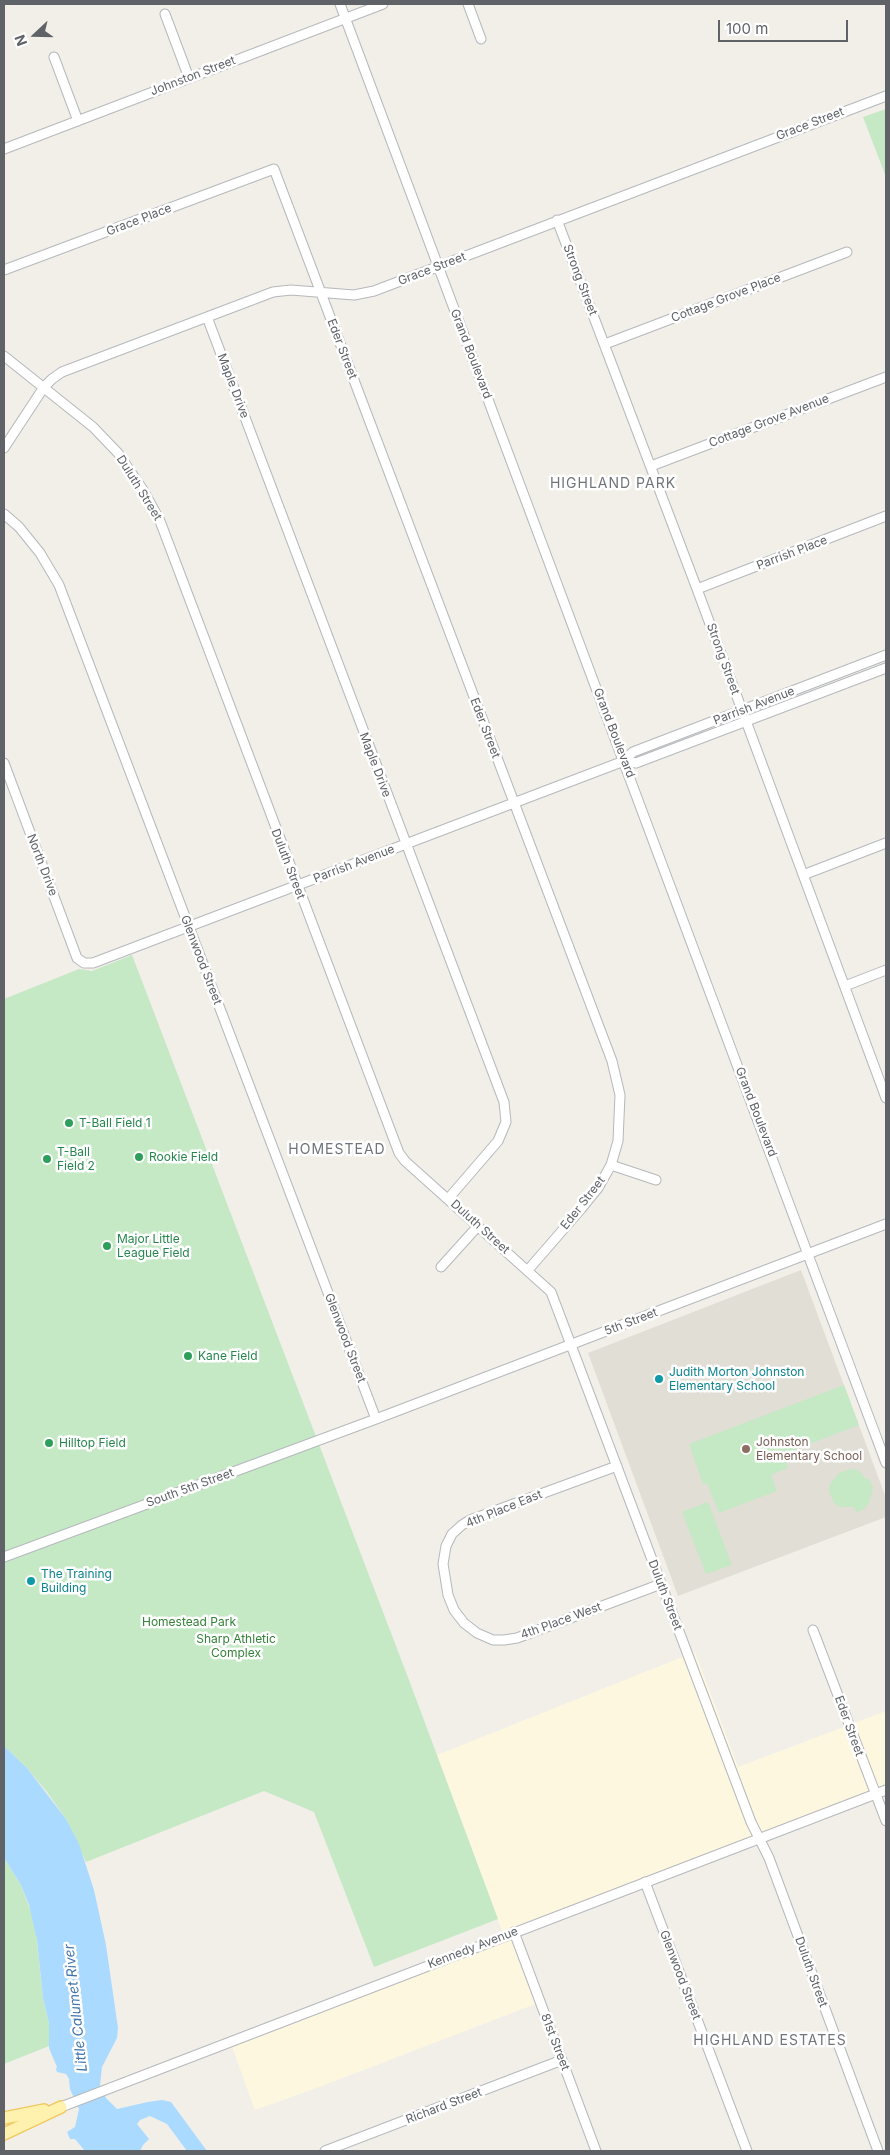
<!DOCTYPE html>
<style>
body{margin:0}
#map{position:relative;width:890px;height:2155px;overflow:hidden;background:#f1efe8;font-family:Inter,sans-serif}
canvas{display:block}
.frame{position:absolute;inset:0;border:5px solid #5f6368;pointer-events:none}
.north{position:absolute;left:10px;top:10px;width:50px;height:50px;-webkit-text-stroke:4px #fff;paint-order:stroke;rotate:249deg;font-size:14px;font-weight:700;line-height:20px;text-align:center;color:#5f6368}
.north::after{content:'';display:block;margin:auto;width:18px;height:22px;background:#5f6368;clip-path:polygon(50% 0,100% 100%,50% 72%,0 100%)}
.scale{position:absolute;left:718px;top:20px;width:130px;height:22px;box-sizing:border-box;border:2px solid #5f6368;border-top:0;padding-left:6px;font-size:15px;line-height:18px;white-space:nowrap;color:#5f6368;-webkit-text-stroke:4px #fff;paint-order:stroke}
</style>
<div id="map">
<canvas width="890" height="2155"></canvas>
<div class="frame"></div>
<div class="north">N</div>
<div class="scale">100 m</div>
</div>
<script>
const ctx = document.querySelector('canvas').getContext('2d');
ctx.lineJoin = 'round';
function fillPath(path, color) { ctx.fillStyle = color; ctx.fill(path, 'evenodd'); }
const toPath = rows => new Path2D(rows.map(r => 'M' + r).join(''));
function trace(path, color, width, dash) { ctx.strokeStyle = color; ctx.lineWidth = width; ctx.lineCap = dash ? 'butt' : 'round'; ctx.setLineDash(dash || []); ctx.stroke(path); }
function drawText(font, color, halo, rows, align = 'center') {
  ctx.font = font + ' Inter,sans-serif'; ctx.lineWidth = 5; ctx.setLineDash([]); ctx.textBaseline = 'middle'; ctx.strokeStyle = halo; ctx.fillStyle = color; for (const [text, x, y, turn = 0] of rows) {
    ctx.save(); ctx.translate(x, y); ctx.rotate((+turn || 0) * Math.PI / 180); ctx.textAlign = isNaN(turn) ? turn : align; if (halo) ctx.strokeText(text, 0, 0); ctx.fillText(text, 0, 0); ctx.restore();
  }
}
fillPath(toPath([
 [695,1652,738,1767,886,1711,886,1787,503,1934,437,1755],
 [512,1935,538,2003,322,2086,255,2110,231,2044]
]), '#fef7e0');
fillPath(toPath([
 [801,1270,886,1498,886,1517,678,1596,588,1353]
]), '#e1ded6');
fillPath(toPath([
 [886,109,886,177,863,117],
 [132,955,409,1680,498,1919,374,1967,314,1812,264,1791,86,1862,66,1819,47,1792,27,1768,4,1746,4,999,79,969,92,971],
 [844,1385,859,1425,783,1454,788,1468,771,1475,777,1491,719,1513,707,1483,703,1484,689,1444],
 [851,1469,858,1470,866,1479,869,1479,873,1488,869,1503,863,1510,856,1512,854,1507,840,1507,834,1503,829,1491,830,1484,839,1473],
 [708,1502,732,1565,706,1574,682,1512],
 [4,1858,21,1885,35,1923,43,1998,49,2023,49,2046,4,2064]
]), '#c5e8c5');
fillPath(toPath([
 [4,1746,27,1768,66,1819,79,1844,94,1890,106,1945,118,2028,117,2038,102,2067,100,2085,106,2098,117,2109,148,2102,162,2100,171,2102,207,2151,187,2151,167,2124,150,2116,140,2120,137,2124,149,2139,143,2145,140,2151,85,2151,75,2139,70,2139,67,2132,75,2127,79,2109,70,2089,69,2079,66,2074,57,2072,56,2069,57,2067,49,2048,49,2023,43,1998,37,1940,29,1905,21,1885,4,1858]
]), '#aadaff');
const minor = toPath([
 [340,4,886,1463],
 [468,4,481,39],
 [165,14,189,78],
 [54,57,78,121],
 [4,149,383,4],
 [557,220,697,589,886,1098],
 [4,270,274,169,612,1061,620,1095,618,1141,611,1165,598,1188,581,1209,528,1270],
 [207,317,504,1102,506,1122,498,1141,448,1199],
 [605,344,847,252],
 [4,356,93,427,118,453,143,490,160,521,399,1153,405,1161,551,1292,751,1822,769,1858,878,2151],
 [4,448,44,387,52,379,62,372,273,292,291,290,354,295,374,291,886,96],
 [651,466,886,377],
 [4,514,19,527,40,553,59,585,376,1419],
 [697,589,886,516],
 [624,761,636,763,886,668],
 [4,763,77,958,84,963,93,963,624,761,633,752,886,655],
 [803,875,886,843],
 [845,986,886,970],
 [611,1165,656,1180],
 [441,1267,478,1226],
 [617,1466,470,1520,462,1525,452,1534,446,1546,443,1564,448,1595,454,1610,464,1623,477,1633,493,1640,504,1640,517,1638,661,1584],
 [4,1557,376,1419,886,1224],
 [813,1630,886,1821],
 [645,1882,747,2151],
 [514,1932,596,2151],
 [61,2107,886,1790],
 [325,2151,562,2060]
]);
const major = toPath([
 [4,2118,44,2110],
 [4,2134,61,2107]
]);
trace(minor, '#b5b8bc', 11);
trace(major, '#f2c960', 14);
trace(minor, '#fff', 9);
trace(major, '#fff2af', 11);
for (const [x, y, r, color] of [
 [69,1123,5,"#2e9e5b"],
 [139,1157,5,"#2e9e5b"],
 [47,1159,5,"#2e9e5b"],
 [107,1246,5,"#2e9e5b"],
 [188,1356,5,"#2e9e5b"],
 [659,1379,5,"#0f9aa8"],
 [49,1443,5,"#2e9e5b"],
 [746,1449,5,"#8d6e63"],
 [31,1581,5,"#0f9aa8"]
]) { const dot = new Path2D(); dot.arc(x, y, r, 0, 2 * Math.PI); ctx.fillStyle = color; ctx.fill(dot); trace(dot, '#fff', 2); }
drawText('12px', '#5f6368', '#fff', [
 ["Johnston Street",193,76,-21],
 ["Grace Street",810,124,-21],
 ["Grace Place",139,220,-21],
 ["Grace Street",432,269,-21],
 ["Strong Street",580,280,69],
 ["Cottage Grove Place",726,298,-21],
 ["Eder Street",342,349,69],
 ["Grand Boulevard",471,354,69],
 ["Maple Drive",233,386,69],
 ["Cottage Grove Avenue",769,421,-21],
 ["Duluth Street",139,488,58],
 ["Parrish Place",792,553,-21],
 ["Strong Street",723,659,70],
 ["Parrish Avenue",754,706,-21],
 ["Eder Street",485,728,69],
 ["Grand Boulevard",614,733,69],
 ["Maple Drive",375,765,69],
 ["Duluth Street",288,864,69],
 ["Parrish Avenue",354,864,-21],
 ["North Drive",42,865,69],
 ["Glenwood Street",201,960,69],
 ["Grand Boulevard",756,1112,69],
 ["Eder Street",583,1203,-52],
 ["Duluth Street",480,1227,42],
 ["5th Street",631,1322,-21],
 ["Glenwood Street",345,1338,69],
 ["South 5th Street",190,1488,-20],
 ["4th Place East",504,1509,-22],
 ["Duluth Street",665,1595,69],
 ["4th Place West",561,1621,-20],
 ["Eder Street",849,1726,70],
 ["Kennedy Avenue",473,1948,-21],
 ["Duluth Street",811,1972,70],
 ["Glenwood Street",680,1975,69],
 ["81st Street",555,2042,69],
 ["Richard Street",444,2106,-21]
]);
drawText('12px', '#27864d', '#fff', [
 ["T-Ball Field 1",79,1123],
 ["T-Ball",57,1152],
 ["Field 2",57,1166],
 ["Rookie Field",149,1157],
 ["Major Little",117,1239],
 ["League Field",117,1253],
 ["Kane Field",198,1356],
 ["Hilltop Field",59,1443]
], 'left');
drawText('12px', '#0d838f', '#fff', [
 ["Judith Morton Johnston",669,1372],
 ["Elementary School",669,1386],
 ["The Training",41,1574],
 ["Building",41,1588]
], 'left');
drawText('12px', '#785e54', '#fff', [
 ["Johnston",756,1442],
 ["Elementary School",756,1456]
], 'left');
drawText('12px', '#348238', '#fff', [
 ["Homestead Park",189,1622],
 ["Sharp Athletic",236,1639],
 ["Complex",236,1653]
]);
ctx.letterSpacing = '1px';
drawText('14px', '#70757a', '#fff', [
 ["HIGHLAND PARK",613,484],
 ["HOMESTEAD",337,1150],
 ["HIGHLAND ESTATES",770,2041]
]);
ctx.letterSpacing = '0px';
drawText('italic 14px', '#4174aa', '#fff', [
 ["Little Calumet River",76,2008,-96]
]);
</script>
